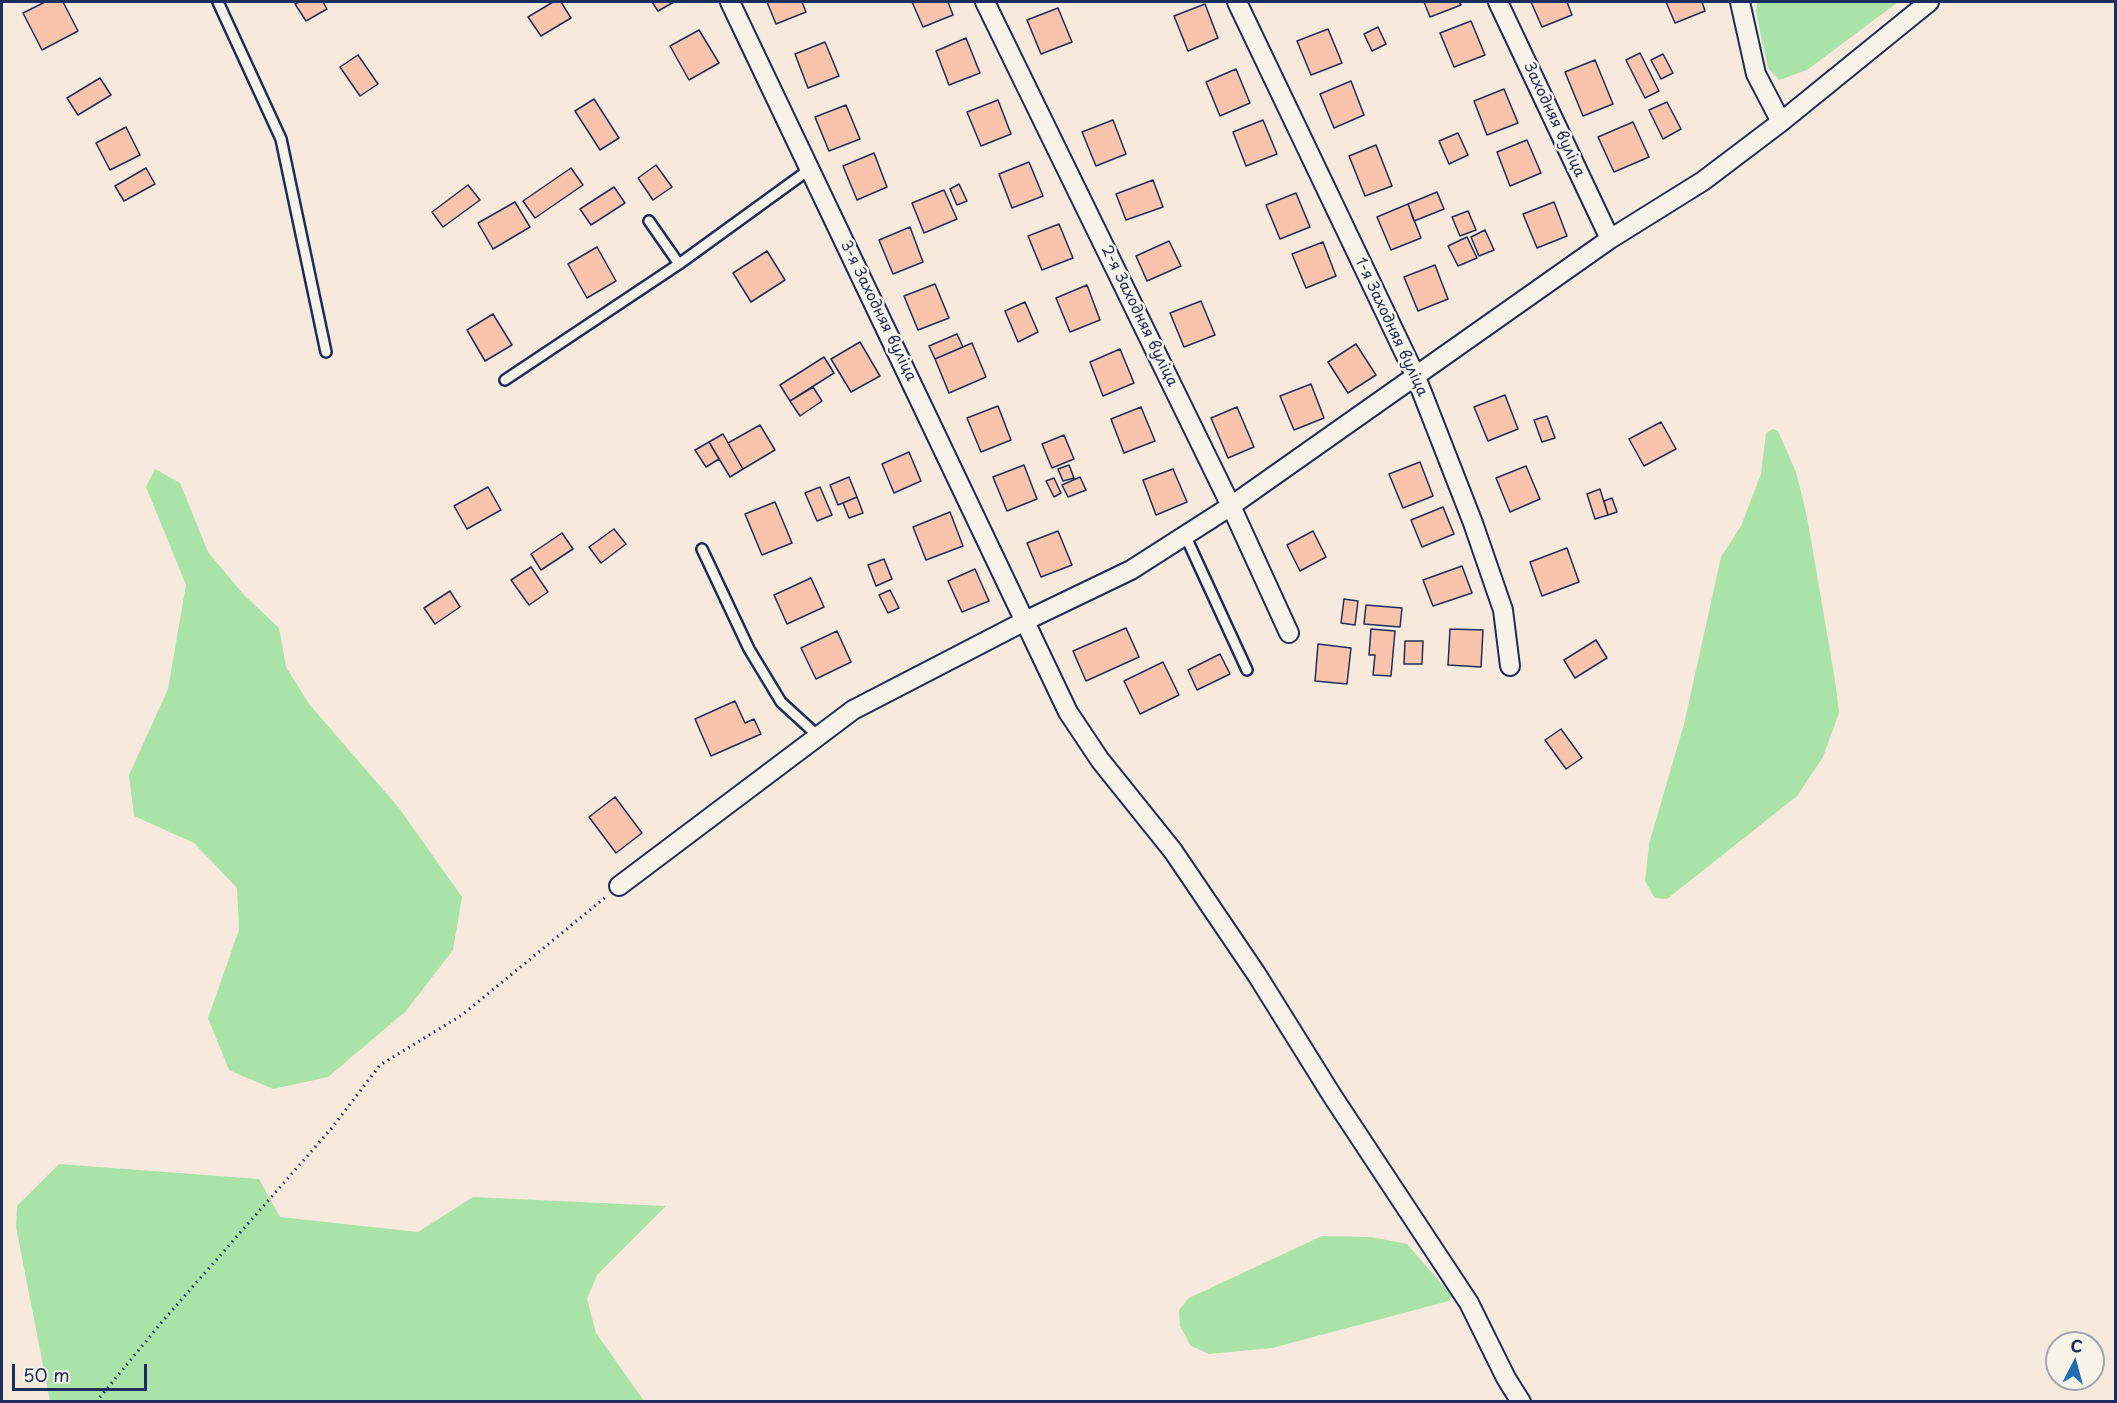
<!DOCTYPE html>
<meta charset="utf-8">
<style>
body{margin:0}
#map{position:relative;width:2117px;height:1403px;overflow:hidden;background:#f7eadc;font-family:"Playpen Sans",sans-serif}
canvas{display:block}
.frame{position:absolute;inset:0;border:3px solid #1b2f5e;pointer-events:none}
.north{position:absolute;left:2045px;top:1331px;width:60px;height:60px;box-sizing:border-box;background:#f7f3e8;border:2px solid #9fa5b1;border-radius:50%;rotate:6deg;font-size:16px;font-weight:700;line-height:24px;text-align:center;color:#1b2f5e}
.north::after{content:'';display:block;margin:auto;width:21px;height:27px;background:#1f6fb2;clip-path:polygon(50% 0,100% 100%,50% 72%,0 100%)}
.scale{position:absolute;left:12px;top:1364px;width:135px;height:27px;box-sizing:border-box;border:3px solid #1b2f5e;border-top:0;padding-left:8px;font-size:18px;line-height:21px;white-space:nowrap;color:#1b2f5e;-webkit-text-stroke:4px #f7f3e8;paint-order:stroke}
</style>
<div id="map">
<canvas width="2117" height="1403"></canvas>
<div class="frame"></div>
<div class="north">С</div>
<div class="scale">50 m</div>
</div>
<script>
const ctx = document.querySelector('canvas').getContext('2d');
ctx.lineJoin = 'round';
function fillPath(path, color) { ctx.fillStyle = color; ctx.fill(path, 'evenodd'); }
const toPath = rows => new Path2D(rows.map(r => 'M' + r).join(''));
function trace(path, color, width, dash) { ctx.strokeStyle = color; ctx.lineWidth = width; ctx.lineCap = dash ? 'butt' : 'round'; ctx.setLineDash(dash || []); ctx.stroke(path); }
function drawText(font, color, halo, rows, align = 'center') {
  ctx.font = font + ' "Playpen Sans",sans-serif'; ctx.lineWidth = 5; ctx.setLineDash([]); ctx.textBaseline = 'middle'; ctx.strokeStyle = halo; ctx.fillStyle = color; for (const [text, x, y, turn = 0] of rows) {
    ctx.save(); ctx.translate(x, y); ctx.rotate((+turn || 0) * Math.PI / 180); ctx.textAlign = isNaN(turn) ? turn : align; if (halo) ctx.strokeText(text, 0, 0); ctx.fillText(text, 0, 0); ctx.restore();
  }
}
fillPath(toPath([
 [1757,2,1898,2,1807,70,1779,80,1768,68,1756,12],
 [1773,429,1778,431,1796,472,1807,517,1835,680,1839,713,1823,757,1797,796,1667,899,1655,898,1645,881,1649,844,1684,724,1721,557,1741,526,1761,474,1766,433],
 [155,469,180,483,208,552,244,595,279,628,286,667,309,704,399,808,462,897,453,950,406,1011,328,1077,273,1089,229,1070,208,1018,239,930,237,888,194,843,134,816,129,775,168,689,186,585,146,487],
 [59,1164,259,1179,280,1217,418,1232,473,1197,666,1206,597,1275,587,1299,596,1333,644,1401,50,1401,16,1227,17,1206],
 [1322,1236,1371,1237,1407,1244,1452,1296,1449,1301,1272,1348,1209,1354,1191,1346,1180,1326,1179,1310,1189,1298]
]), '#aae3a8');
const building = toPath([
 [45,2,63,2,78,31,42,50,23,13,45,2],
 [299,2,323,2,327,9,306,21,295,4,299,2],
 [553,2,561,2,571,18,541,36,528,17,553,2],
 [652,2,674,2,658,11,652,2],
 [767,2,802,2,806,12,776,24,767,2],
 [912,2,948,2,953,15,923,27,912,2],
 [1424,2,1459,2,1461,5,1430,17,1424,2],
 [1531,2,1567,2,1572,15,1542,27,1531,2],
 [1666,2,1702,2,1705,11,1675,23,1666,2],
 [1205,4,1218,38,1188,51,1174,16,1205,4],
 [1058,8,1072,42,1041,54,1027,20,1058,8],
 [1471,21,1485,55,1454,67,1440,33,1471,21],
 [1378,27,1386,44,1372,51,1364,34,1378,27],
 [1328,29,1342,63,1311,75,1297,41,1328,29],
 [699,30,719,63,689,80,670,46,699,30],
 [966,38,980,73,949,85,936,51,966,38],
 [825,42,839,76,808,88,795,54,825,42],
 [1640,53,1659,91,1645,98,1626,60,1640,53],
 [1663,54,1673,73,1661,79,1651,60,1663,54],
 [358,55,378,84,360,96,340,67,358,55],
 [1595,60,1613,104,1583,116,1565,72,1595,60],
 [1236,69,1250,103,1220,116,1206,82,1236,69],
 [100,78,111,95,78,115,67,98,100,78],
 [1351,81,1364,115,1334,128,1320,94,1351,81],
 [1504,89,1518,123,1487,135,1474,101,1504,89],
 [594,99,619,138,600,150,575,111,594,99],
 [998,100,1011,134,981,146,967,112,998,100],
 [1667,102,1681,129,1663,139,1649,110,1667,102],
 [846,105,860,139,829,151,815,117,846,105],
 [1113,120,1126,154,1096,166,1082,132,1113,120],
 [1263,120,1277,154,1246,166,1233,132,1263,120],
 [1633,122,1649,157,1614,172,1598,137,1633,122],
 [126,127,140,155,110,170,96,143,126,127],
 [1458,133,1468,155,1449,164,1439,141,1458,133],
 [1527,140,1541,173,1510,186,1497,152,1527,140],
 [1376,145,1392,186,1365,196,1349,156,1376,145],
 [874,153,887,187,857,200,843,166,874,153],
 [1029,162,1043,196,1012,208,999,174,1029,162],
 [656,165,672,187,653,200,638,178,656,165],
 [146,168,155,184,124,201,115,186,146,168],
 [571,168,583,185,535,218,523,201,571,168],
 [1153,180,1163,207,1126,220,1116,194,1153,180],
 [959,184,967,201,957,205,950,189,959,184],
 [468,185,480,200,443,227,432,212,468,185],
 [614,187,625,203,591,225,580,209,614,187],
 [944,190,957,219,924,233,912,203,944,190],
 [1437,192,1444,209,1414,221,1408,204,1437,192],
 [1296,193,1310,227,1280,239,1266,205,1296,193],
 [515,202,530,227,493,249,478,223,515,202],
 [1554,202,1567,236,1537,248,1523,214,1554,202],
 [1408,204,1421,238,1391,250,1377,217,1408,204],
 [1468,211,1476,230,1460,236,1452,217,1468,211],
 [1059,224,1073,258,1042,270,1028,236,1059,224],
 [910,227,923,262,893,274,879,240,910,227],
 [1485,230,1494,250,1479,256,1471,237,1485,230],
 [1467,237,1477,258,1458,266,1448,246,1467,237],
 [1169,241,1181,266,1147,281,1136,256,1169,241],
 [1323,242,1336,276,1306,288,1292,254,1323,242],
 [597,247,616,281,587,298,568,264,597,247],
 [767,251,785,280,751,302,733,273,767,251],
 [1435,265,1448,299,1418,311,1404,277,1435,265],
 [935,284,949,318,918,330,904,296,935,284],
 [1087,285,1100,320,1070,332,1056,298,1087,285],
 [1201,301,1215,335,1184,347,1170,313,1201,301],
 [1025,302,1038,332,1018,342,1005,311,1025,302],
 [493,314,512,345,485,361,467,330,493,314],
 [957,334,963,347,935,359,929,346,957,334],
 [860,342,880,376,851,392,831,359,860,342],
 [972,343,986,377,949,393,935,359,972,343],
 [1356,344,1376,375,1348,393,1328,362,1356,344],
 [1120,349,1134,383,1103,396,1090,362,1120,349],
 [824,357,834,373,790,401,780,385,824,357],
 [1311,384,1324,418,1294,430,1280,396,1311,384],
 [813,387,822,401,800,416,790,401,813,387],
 [1505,395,1518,429,1488,441,1474,407,1505,395],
 [998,406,1011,440,981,452,967,418,998,406],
 [1141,407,1155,441,1124,453,1111,419,1141,407],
 [1237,407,1254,447,1228,458,1211,418,1237,407],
 [1547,416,1555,438,1542,442,1534,420,1547,416],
 [1661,422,1676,449,1644,466,1629,439,1661,422],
 [760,425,775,450,743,469,728,443,760,425],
 [723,434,743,469,730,477,709,442,723,434],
 [1064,435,1074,459,1052,468,1042,444,1064,435],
 [709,442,719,459,706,467,695,450,709,442],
 [909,452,921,481,894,493,882,464,909,452],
 [1420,462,1433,496,1403,508,1389,474,1420,462],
 [1024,465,1037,499,1007,511,993,477,1024,465],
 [1069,465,1074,478,1063,481,1058,469,1069,465],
 [1526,466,1540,499,1510,512,1496,478,1526,466],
 [1173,469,1187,502,1156,515,1143,480,1173,469],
 [849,477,857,497,838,505,830,485,849,477],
 [1080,477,1086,490,1068,497,1062,485,1080,477],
 [1054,478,1061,493,1054,497,1046,481,1054,478],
 [488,487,501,510,467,529,454,506,488,487],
 [820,487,832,515,817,521,805,493,820,487],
 [1600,489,1608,515,1595,519,1587,494,1600,489],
 [857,497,863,513,849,518,843,503,857,497],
 [1612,498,1617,512,1608,515,1604,501,1612,498],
 [775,502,792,543,762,555,745,514,775,502],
 [1443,507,1454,534,1422,547,1411,520,1443,507],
 [950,512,963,546,926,560,913,527,950,512],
 [614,529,626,544,601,563,589,547,614,529],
 [1058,531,1072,565,1041,577,1027,543,1058,531],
 [1313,531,1326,557,1300,571,1287,545,1313,531],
 [562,533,573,549,541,570,531,554,562,533],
 [1567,548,1579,582,1542,596,1530,562,1567,548],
 [884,559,892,579,876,586,868,565,884,559],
 [1462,566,1472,593,1433,606,1423,580,1462,566],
 [531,567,548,592,529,605,511,580,531,567],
 [975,569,989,601,962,612,948,581,975,569],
 [811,578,824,607,787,624,774,595,811,578],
 [890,590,899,608,888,613,879,595,890,590],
 [450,591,460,607,435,624,424,608,450,591],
 [1344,599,1358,601,1355,625,1341,623,1344,599],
 [1366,605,1402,608,1400,627,1364,624,1366,605],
 [1126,628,1139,657,1086,681,1073,651,1126,628],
 [1371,629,1395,631,1391,676,1373,675,1375,655,1369,655,1371,629],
 [1450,629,1483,630,1481,667,1448,665,1450,629],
 [837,631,851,662,816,679,801,648,837,631],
 [1596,640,1607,658,1575,678,1564,660,1596,640],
 [1405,641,1423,641,1422,664,1404,664,1405,641],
 [1318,644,1351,648,1347,684,1315,681,1318,644],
 [1220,654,1230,674,1197,690,1188,670,1220,654],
 [1163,662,1179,695,1140,714,1124,681,1163,662],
 [735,701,745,723,754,719,761,734,711,756,695,719,735,701],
 [1561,729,1582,758,1566,769,1545,740,1561,729],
 [615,797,642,833,616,853,589,817,615,797]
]);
fillPath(building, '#f9c4ab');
trace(building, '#1b2f5e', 1.5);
const service = toPath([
 [218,2,281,139,326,352],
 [649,221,679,264],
 [505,380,679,264,810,169],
 [1185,535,1247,670],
 [702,549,749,649,781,702,817,735]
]);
const minor = toPath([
 [730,2,1068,712,1100,760,1173,851,1257,975,1333,1097,1469,1303,1506,1378,1521,1402],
 [985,2,1231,506,1289,633],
 [1237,2,1416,377,1473,523,1503,610,1510,666],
 [1498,2,1610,239],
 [1781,122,1929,2],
 [619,886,853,710,1025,621,1131,570,1231,506,1610,239,1703,181,1781,122,1756,74,1740,2]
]);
trace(service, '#1b2f5e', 14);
trace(minor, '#1b2f5e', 22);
trace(toPath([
 [96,1402,161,1323,331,1129,380,1065,462,1015,607,896]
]), '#1b2f5e', 3, [1.5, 4.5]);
trace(service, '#f7f3e8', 9);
trace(minor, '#f7f3e8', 18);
drawText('15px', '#1b2f5e', '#f7f3e8', [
 ["Заходняя вуліца",1554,120,65],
 ["3-я Заходняя вуліца",878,311,64],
 ["2-я Заходняя вуліца",1139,316,64],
 ["1-я Заходняя вуліца",1391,327,65]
]);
</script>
